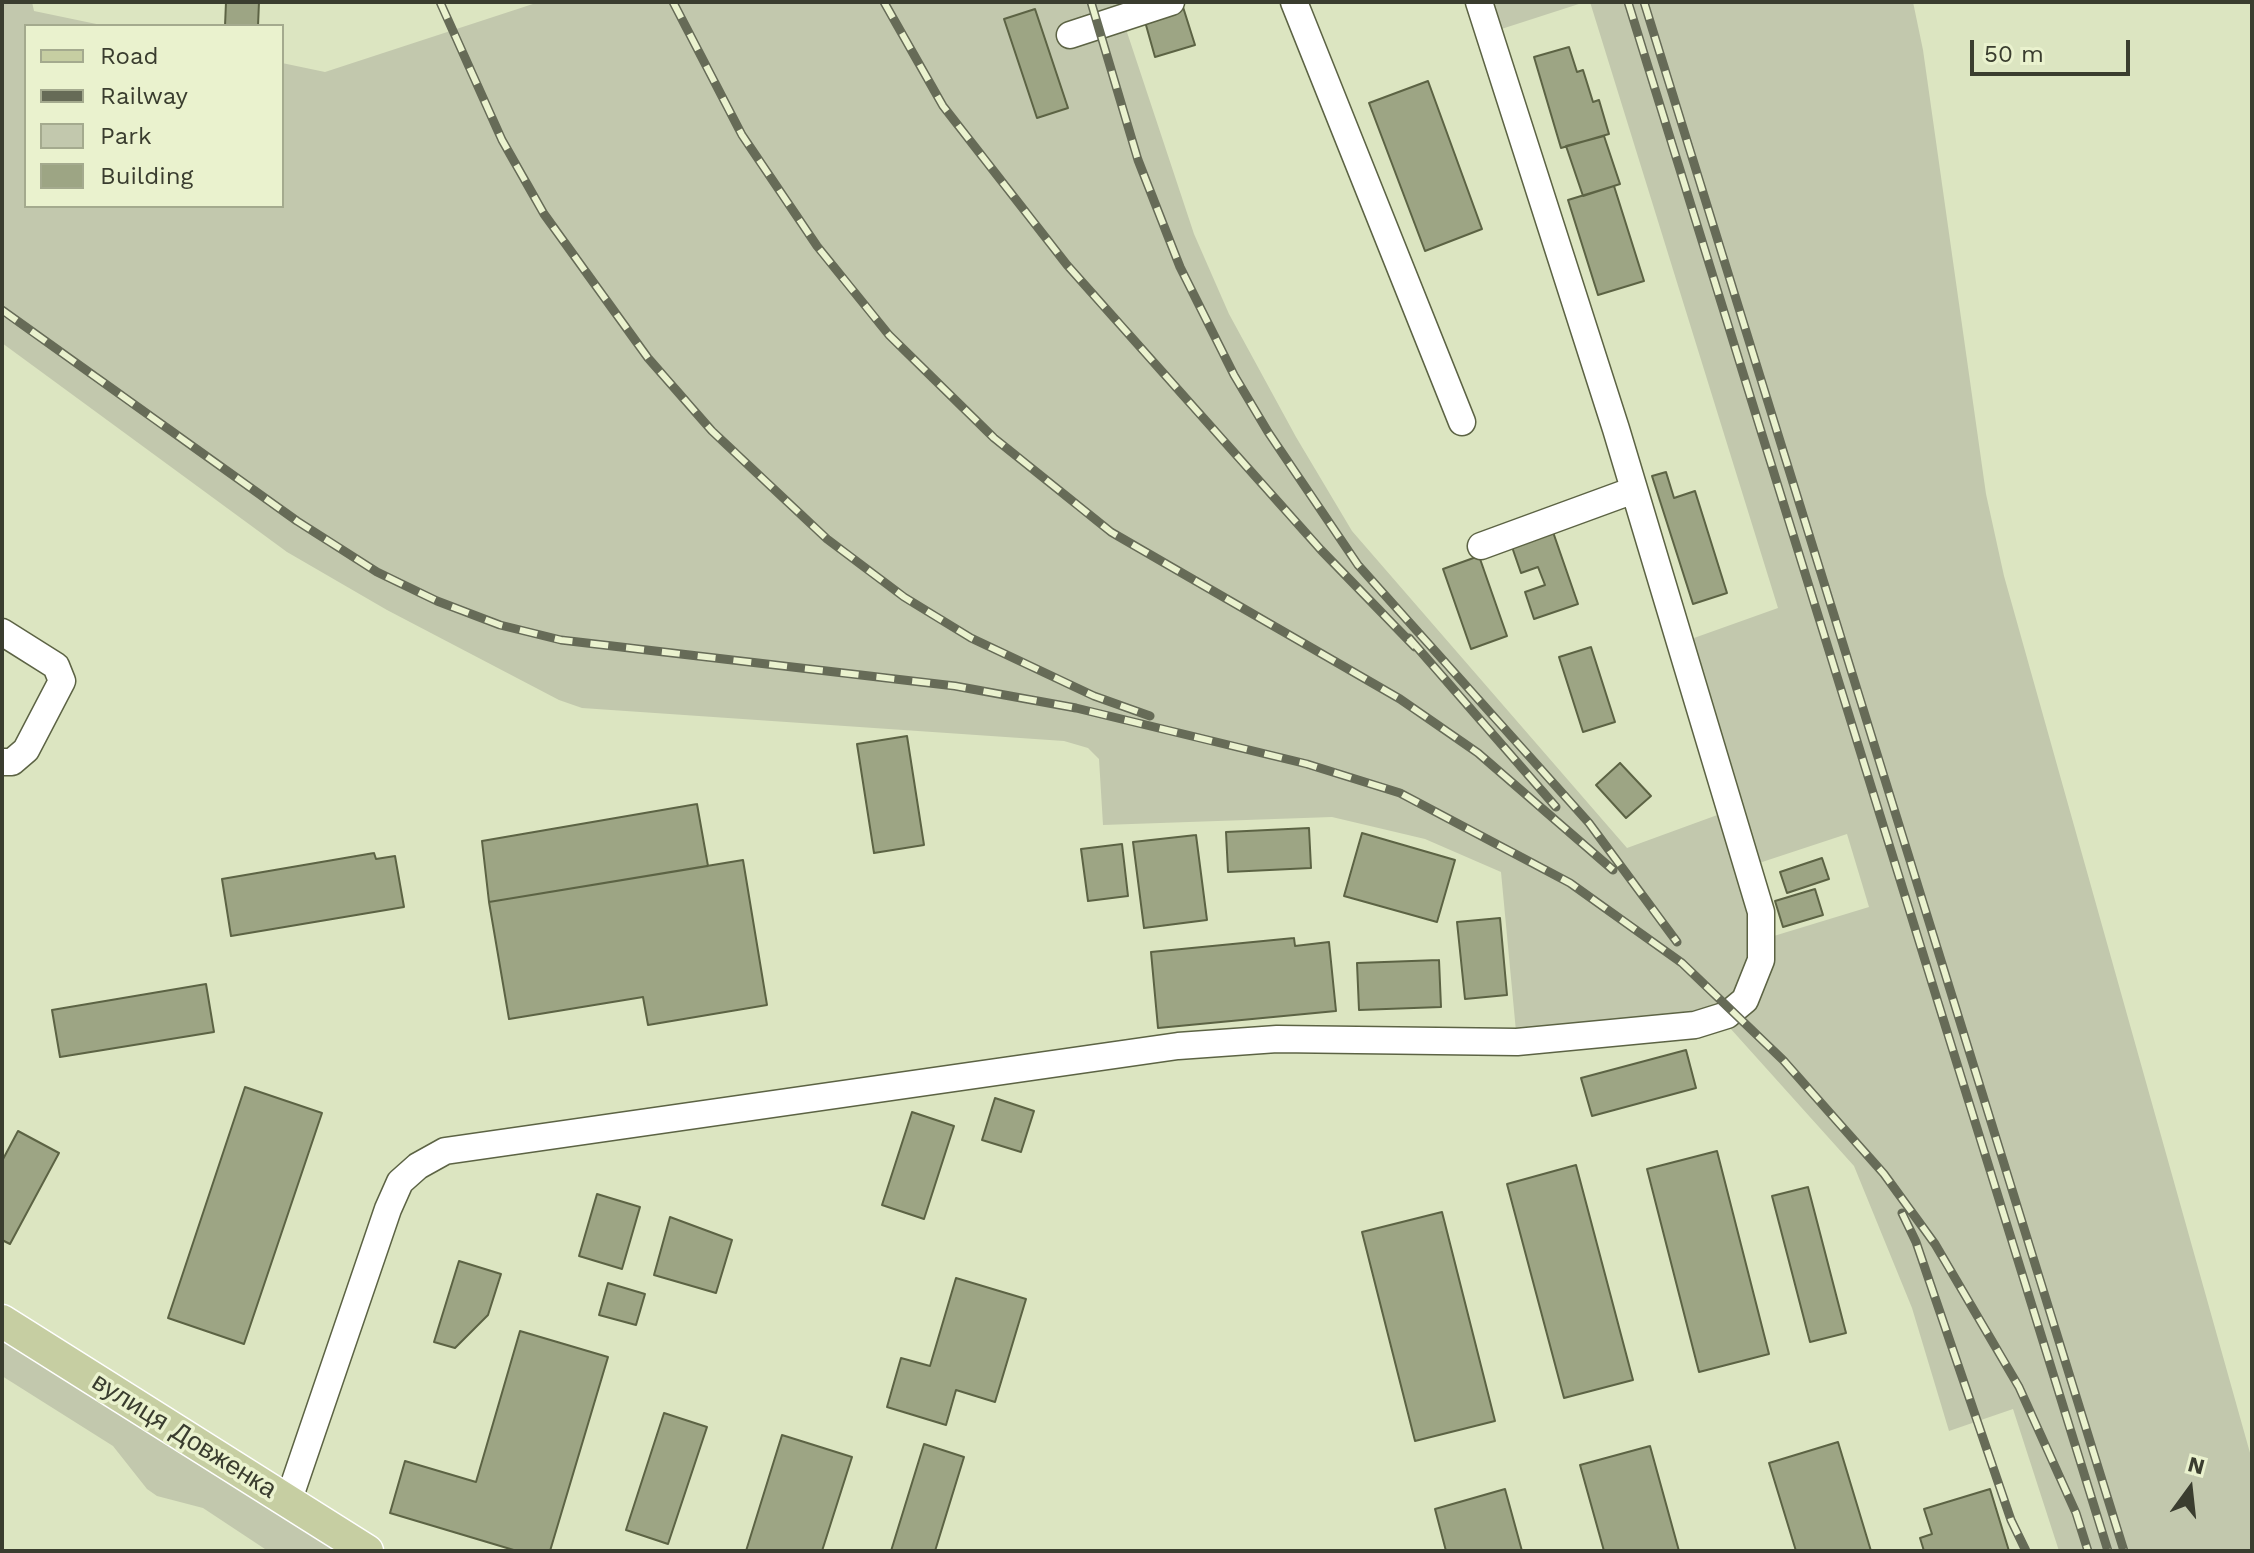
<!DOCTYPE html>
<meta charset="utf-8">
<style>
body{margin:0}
#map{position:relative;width:2254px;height:1553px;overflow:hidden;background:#dce5c1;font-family:"Work Sans",sans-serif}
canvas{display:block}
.frame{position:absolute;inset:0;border:4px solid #3a3d2f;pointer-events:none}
.legend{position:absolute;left:24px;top:24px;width:260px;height:184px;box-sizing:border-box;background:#eaf2ce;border:2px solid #a4aa8e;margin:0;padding:10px 14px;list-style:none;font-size:24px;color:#3a3d2f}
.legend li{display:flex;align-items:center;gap:16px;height:40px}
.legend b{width:40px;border:2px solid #a4aa8e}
.north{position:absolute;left:2150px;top:1449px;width:80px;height:80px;-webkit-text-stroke:6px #eaf2ce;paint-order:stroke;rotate:15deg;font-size:22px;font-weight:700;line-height:32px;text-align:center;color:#3a3d2f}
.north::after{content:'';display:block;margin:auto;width:28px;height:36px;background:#3a3d2f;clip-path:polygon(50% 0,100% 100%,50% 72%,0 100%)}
.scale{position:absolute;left:1970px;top:40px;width:160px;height:36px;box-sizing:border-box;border:4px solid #3a3d2f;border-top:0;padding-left:10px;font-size:24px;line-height:28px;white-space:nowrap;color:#3a3d2f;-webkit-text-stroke:6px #eaf2ce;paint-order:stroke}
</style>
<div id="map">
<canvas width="2254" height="1553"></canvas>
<div class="frame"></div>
<ul class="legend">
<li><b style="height:10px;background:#c6cea2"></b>Road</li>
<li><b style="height:10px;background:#666b57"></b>Railway</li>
<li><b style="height:22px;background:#c2c8ad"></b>Park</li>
<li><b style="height:22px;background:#9da584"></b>Building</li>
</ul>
<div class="north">N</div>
<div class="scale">50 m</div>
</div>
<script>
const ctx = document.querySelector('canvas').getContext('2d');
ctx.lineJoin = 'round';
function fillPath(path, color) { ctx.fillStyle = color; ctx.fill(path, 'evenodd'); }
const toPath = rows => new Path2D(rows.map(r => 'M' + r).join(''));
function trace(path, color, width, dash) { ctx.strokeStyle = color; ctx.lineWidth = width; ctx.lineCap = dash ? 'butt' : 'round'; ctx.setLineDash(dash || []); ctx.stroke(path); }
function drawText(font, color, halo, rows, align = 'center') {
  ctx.font = font + ' "Work Sans",sans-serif'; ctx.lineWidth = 7; ctx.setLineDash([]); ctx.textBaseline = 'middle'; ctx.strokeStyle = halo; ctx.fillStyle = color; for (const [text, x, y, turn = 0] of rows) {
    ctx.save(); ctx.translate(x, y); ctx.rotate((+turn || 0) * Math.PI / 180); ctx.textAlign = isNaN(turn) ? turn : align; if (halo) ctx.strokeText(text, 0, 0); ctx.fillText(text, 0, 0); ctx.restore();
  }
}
fillPath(toPath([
 [2,2,32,2,34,11,106,26,26,26,26,206,282,206,282,63,325,72,539,2,1117,2,1194,234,1229,314,1296,437,1352,531,1627,848,1731,810,1680,643,1778,608,1590,2,1913,2,1923,50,1986,494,2004,576,2252,1460,2252,1551,2059,1551,2013,1409,1949,1431,1912,1308,1854,1166,1721,1018,1517,1042,1501,872,1425,839,1332,817,1103,825,1099,759,1088,748,1064,741,582,708,559,700,387,610,287,552,2,343],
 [1847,834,1869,907,1764,939,1747,867],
 [1480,2,1585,2,1489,33],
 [2,1321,367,1551,268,1551,203,1508,157,1496,147,1489,113,1446,2,1376]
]), '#c2c8ad');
const building = toPath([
 [226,2,259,2,258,26,225,26,226,2],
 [1183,7,1195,45,1155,57,1144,18,1183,7],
 [1035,9,1068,108,1037,118,1004,19,1035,9],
 [1569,47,1577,72,1583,70,1593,102,1599,100,1609,134,1561,148,1534,57,1569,47],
 [1428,81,1482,229,1425,251,1369,103,1428,81],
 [1604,136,1620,184,1583,196,1566,146,1604,136],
 [1614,186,1644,281,1598,295,1568,200,1614,186],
 [1666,472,1674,498,1695,491,1727,593,1693,604,1652,476,1666,472],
 [1553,532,1578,604,1534,619,1525,592,1545,585,1538,567,1521,573,1512,547,1553,532],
 [1479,556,1507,636,1471,649,1443,569,1479,556],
 [1591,647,1615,722,1583,732,1559,657,1591,647],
 [907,736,924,845,874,853,857,744,907,736],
 [1620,763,1651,796,1626,818,1596,785,1620,763],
 [697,804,708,866,489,902,482,841,697,804],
 [1309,828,1311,868,1228,872,1226,832,1309,828],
 [1362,833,1455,860,1437,922,1344,896,1362,833],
 [1196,835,1207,920,1144,928,1133,842,1196,835],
 [1122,844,1128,896,1088,901,1081,849,1122,844],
 [374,853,376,859,395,856,404,907,231,936,222,879,374,853],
 [1822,858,1829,879,1787,893,1780,872,1822,858],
 [743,860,767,1005,648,1025,643,997,509,1019,489,902,743,860],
 [1815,889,1823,915,1783,927,1775,901,1815,889],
 [1500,918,1507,995,1465,999,1457,922,1500,918],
 [1294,938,1295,946,1329,942,1336,1011,1158,1028,1151,952,1294,938],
 [1439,960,1441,1007,1359,1010,1357,963,1439,960],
 [206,984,214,1032,60,1057,52,1010,206,984],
 [1686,1050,1696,1088,1592,1116,1581,1078,1686,1050],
 [245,1087,322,1113,244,1344,168,1318,245,1087],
 [995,1098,1034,1111,1021,1152,982,1140,995,1098],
 [912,1112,954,1126,924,1219,882,1205,912,1112],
 [18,1131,59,1153,10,1244,2,1240,2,1161,18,1131],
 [1717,1151,1769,1354,1699,1372,1647,1169,1717,1151],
 [1576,1165,1633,1380,1564,1398,1507,1184,1576,1165],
 [1808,1187,1846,1333,1810,1342,1772,1196,1808,1187],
 [597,1194,640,1207,622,1269,579,1256,597,1194],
 [1442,1212,1495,1421,1415,1441,1362,1232,1442,1212],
 [670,1217,732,1240,716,1293,654,1275,670,1217],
 [459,1261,501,1274,488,1315,455,1348,434,1342,459,1261],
 [956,1278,1026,1299,995,1402,956,1390,946,1425,887,1407,901,1358,930,1366,956,1278],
 [608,1283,645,1294,636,1325,599,1315,608,1283],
 [520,1331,608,1357,550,1551,517,1551,390,1513,405,1461,476,1482,520,1331],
 [664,1413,707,1427,668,1544,626,1530,664,1413],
 [782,1435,852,1457,822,1551,746,1551,782,1435],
 [1838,1442,1871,1551,1796,1551,1769,1463,1838,1442],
 [924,1444,964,1457,935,1551,891,1551,924,1444],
 [1650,1446,1679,1551,1604,1551,1580,1465,1650,1446],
 [1505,1489,1522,1551,1446,1551,1435,1509,1505,1489],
 [1990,1489,2009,1551,1924,1551,1920,1538,1932,1534,1924,1509,1990,1489]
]);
fillPath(building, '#9da584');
trace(building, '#5c6344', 2);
const minor = toPath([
 [1294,2,1462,422],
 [1070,35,1171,2],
 [1481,546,1634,490],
 [2,632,56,666,62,681,26,750,12,762,2,762],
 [288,1502,388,1209,400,1182,418,1166,445,1151,1178,1046,1277,1039,1517,1042,1695,1025,1727,1015,1745,1000,1761,960,1761,912,1616,429,1479,2]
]);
const major = toPath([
 [2,1321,367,1551]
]);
trace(minor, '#5c6344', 29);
trace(major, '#fff', 35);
trace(minor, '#fff', 26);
trace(major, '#c6cea2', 32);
const rail = toPath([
 [440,2,502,140,544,214,648,358,712,431,827,539,904,597,971,638,1094,696,1150,716],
 [673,2,742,135,817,246,889,335,994,438,1111,532,1400,699,1478,753,1613,870],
 [884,2,943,106,1067,265,1321,550,1415,647],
 [1091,2,1138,160,1180,267,1234,375,1268,432,1358,565,1589,823,1677,942],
 [1628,2,2108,1551],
 [1644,2,2124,1551],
 [2,310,297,521,377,572,437,601,500,625,561,640,955,686,1076,708,1307,764,1400,793,1570,883,1682,963,1783,1060,1884,1174,1935,1244,2019,1387,2076,1513,2088,1551],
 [1409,638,1556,807],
 [1902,1213,1916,1242,2011,1520,2026,1551]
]);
trace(rail, '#666b57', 9);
trace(rail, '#eaf2ce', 6, [18]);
drawText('26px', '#3a3d2f', '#eaf2ce', [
 ["вулиця Довженка",184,1436,32]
]);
</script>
